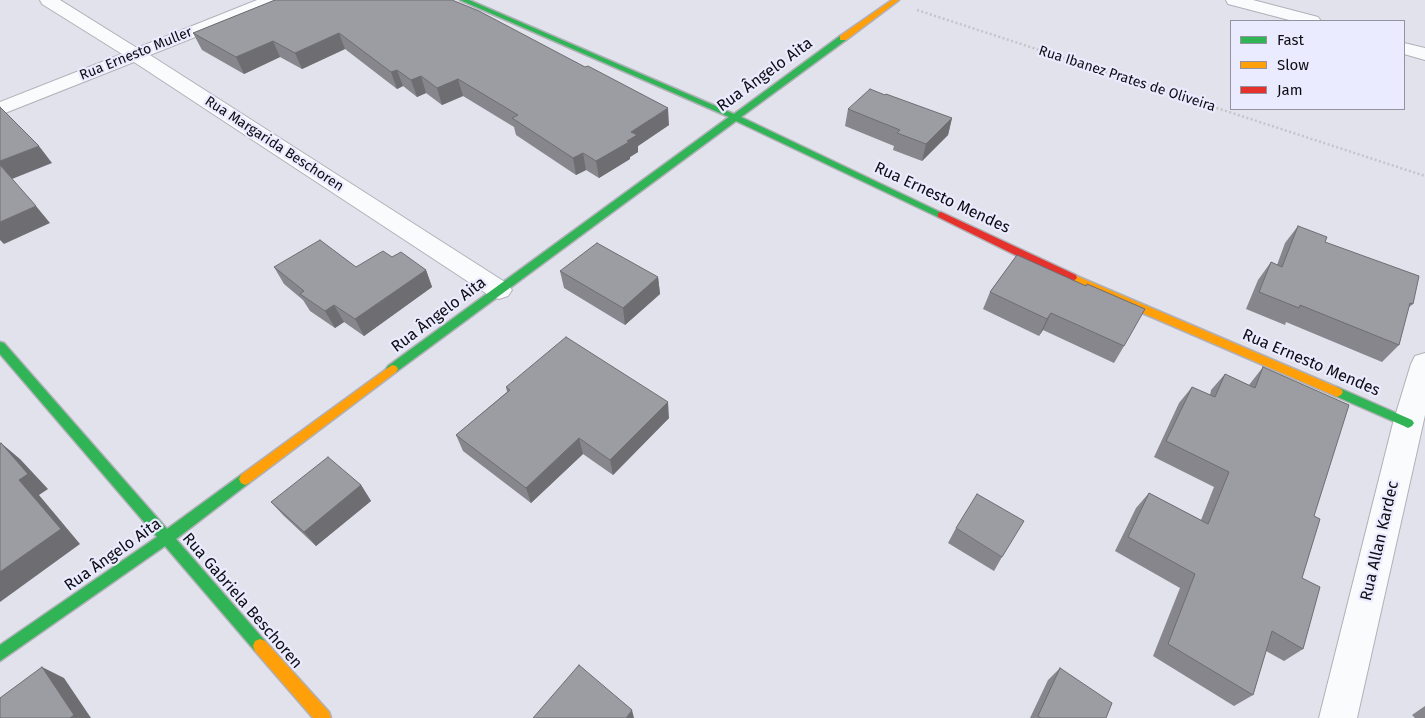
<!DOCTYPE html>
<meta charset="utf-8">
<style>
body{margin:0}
#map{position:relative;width:1425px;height:718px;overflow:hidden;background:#e1e2ec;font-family:"Fira Sans",sans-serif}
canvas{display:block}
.legend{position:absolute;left:1230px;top:20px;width:175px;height:90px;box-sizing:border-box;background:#eaebfe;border:1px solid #9292a0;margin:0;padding:6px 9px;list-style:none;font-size:15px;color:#0d0d13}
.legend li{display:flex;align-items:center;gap:10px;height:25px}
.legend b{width:25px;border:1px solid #9292a0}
</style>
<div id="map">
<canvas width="1425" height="718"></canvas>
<ul class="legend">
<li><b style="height:6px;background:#30b455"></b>Fast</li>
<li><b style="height:6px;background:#ff9f0a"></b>Slow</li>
<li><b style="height:6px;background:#e5322d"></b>Jam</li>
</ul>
</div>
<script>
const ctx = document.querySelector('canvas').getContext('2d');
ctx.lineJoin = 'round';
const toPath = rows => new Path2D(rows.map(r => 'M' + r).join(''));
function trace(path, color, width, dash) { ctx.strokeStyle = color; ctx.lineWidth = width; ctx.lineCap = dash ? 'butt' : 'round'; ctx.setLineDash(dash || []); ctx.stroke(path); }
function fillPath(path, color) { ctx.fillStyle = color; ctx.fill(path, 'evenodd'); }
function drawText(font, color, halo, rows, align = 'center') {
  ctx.font = font + ' "Fira Sans",sans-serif'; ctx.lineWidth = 4.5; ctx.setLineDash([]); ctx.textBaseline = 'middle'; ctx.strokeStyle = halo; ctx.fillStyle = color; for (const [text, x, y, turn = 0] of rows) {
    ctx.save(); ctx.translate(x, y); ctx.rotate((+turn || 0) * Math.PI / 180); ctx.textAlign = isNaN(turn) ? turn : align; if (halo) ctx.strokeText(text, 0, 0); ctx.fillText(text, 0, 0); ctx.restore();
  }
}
const street = toPath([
 [40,0,60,0,137,48,257,0,280,0,278,4,150,55,508,284,512,290,508,296,499,299,490,296,134,62,0,115,0,102,122,54,42,4,40,0],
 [1226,0,1253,0,1318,17,1321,21,1293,21,1228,4,1226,0],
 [1404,43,1425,48,1425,60,1404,54,1404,43],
 [1425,353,1425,415,1357,718,1319,718,1393,423,1411,364,1415,356,1425,353]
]);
const fast = toPath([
 [460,0,469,0,734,114,840,36,846,36,846,40,741,117,946,215,944,217,938,217,736,121,396,372,388,372,386,369,388,366,729,117,460,0],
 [0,342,4,343,167,529,241,475,245,473,249,475,251,479,249,483,176,539,265,641,267,646,265,651,260,653,255,651,165,546,0,661,0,645,157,537,0,354,0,342],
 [1337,387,1412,420,1414,423,1412,426,1408,428,1404,426,1333,395,1331,392,1333,389,1337,387]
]);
const slow = toPath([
 [892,0,899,0,846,40,840,40,840,36,892,0],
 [1072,274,1341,389,1343,392,1341,395,1337,397,1333,395,1068,281,1067,278,1068,275,1072,274],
 [392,365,396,366,398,369,396,372,249,483,245,485,241,483,239,479,241,475,392,365],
 [260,639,265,641,329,712,331,718,313,718,255,651,253,646,255,641,260,639]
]);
const jam = toPath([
 [941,212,1076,275,1077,278,1072,282,1068,281,938,217,938,213,941,212]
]);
trace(street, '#b0b0b8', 2);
trace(fast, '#b0b0b8', 3);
trace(slow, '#b0b0b8', 3);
trace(jam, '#b0b0b8', 3);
trace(toPath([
 [917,10,1425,176]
]), '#c5c5c8', 2.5, [2, 2.5]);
fillPath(street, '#fafbfc');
fillPath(fast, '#30b455');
fillPath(slow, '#ff9f0a');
fillPath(jam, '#e5322d');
fillPath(toPath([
 [275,0,669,125,638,146,638,152,630,157,630,159,599,178,586,170,576,175,516,135,514,127,463,96,442,105,426,93,417,97,403,86,397,89,345,49,302,69,280,57,244,74,202,50,193,33],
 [848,109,952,118,948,135,922,161,893,150,894,146,845,126],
 [1298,226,1325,242,1413,304,1408,308,1399,345,1382,362,1286,322,1285,325,1246,309,1258,280,1271,262,1277,265,1285,243],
 [1017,255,1124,346,1114,363,1043,330,1039,336,983,309,990,292],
 [392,257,426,270,432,287,364,336,344,322,335,328,310,311,303,300,284,284,274,267,356,267],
 [560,271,658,277,660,294,625,325,564,288],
 [1263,367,1314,516,1302,578,1303,649,1284,661,1266,651,1253,695,1234,706,1153,656,1180,588,1115,551,1136,508,1149,493,1201,520,1214,487,1154,457,1179,403,1192,387,1210,395,1211,390,1225,374,1249,385],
 [506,387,669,418,613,475,583,454,531,503,463,451,456,435,507,392],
 [361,485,371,501,316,546,284,516,271,502],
 [956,528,1002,557,994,571,948,543],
 [1060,668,1106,718,1030,718,1048,680],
 [1425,706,1425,718,1415,718,1412,715]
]), '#86868c');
fillPath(toPath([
 [339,33,345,49,302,69,295,53],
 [273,41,280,57,244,74,236,57],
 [397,70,403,86,397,89,391,72],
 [421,76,426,93,417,97,411,80],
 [458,79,463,96,442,105,437,88],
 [668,108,669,125,638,146,638,152,630,157,630,159,599,178,596,161,627,141,631,132],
 [952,118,948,135,922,161,926,144],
 [39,146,52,163,12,179,0,165,0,161],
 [583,153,586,170,576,175,573,158],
 [36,206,50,223,4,244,0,240,0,222],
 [426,270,432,287,364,336,355,319],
 [658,277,660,294,625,325,623,308],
 [334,305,344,322,335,328,325,311],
 [1051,313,1043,330,1039,336,1047,319],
 [668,402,669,418,613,475,610,460],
 [579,438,583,454,531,503,526,488],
 [1,443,20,459,48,489,39,495,80,544,0,602,0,572,19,480],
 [361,485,371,501,316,546,304,532],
 [42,667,64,678,91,718,70,718],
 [632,710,634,718,626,718]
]), '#6d6d72');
const building = toPath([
 [275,0,452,0,479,11,585,67,588,66,668,108,631,132,637,135,627,141,629,142,596,161,583,153,573,158,512,118,518,115,458,79,437,88,421,76,411,80,397,70,391,72,339,33,295,53,273,41,236,57,193,33,275,0],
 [870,89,885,95,886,94,952,118,926,144,897,133,900,130,848,109,870,89],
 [0,107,39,146,0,161,0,107],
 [0,165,36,206,0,222,0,165],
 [1298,226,1327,237,1325,242,1419,276,1413,304,1410,303,1399,345,1300,305,1299,308,1259,292,1271,262,1282,267,1298,226],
 [320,240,356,267,383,251,392,257,401,252,426,270,355,319,334,305,325,311,300,294,304,291,274,267,320,240],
 [597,243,658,277,623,308,560,271,597,243],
 [1017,255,1086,286,1087,284,1145,309,1124,346,1051,313,1047,319,990,292,1017,255],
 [566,337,668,402,610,460,579,438,526,488,456,435,510,390,506,387,566,337],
 [1263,367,1349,405,1314,516,1320,519,1302,578,1320,587,1303,649,1272,631,1253,695,1168,644,1195,574,1128,537,1149,493,1208,524,1229,472,1166,441,1192,387,1215,397,1225,374,1255,388,1263,367],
 [1,443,28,474,19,480,61,529,0,572,0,444,1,443],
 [328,457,361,485,304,532,271,502,328,457],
 [977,494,1024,521,1002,557,956,528,977,494],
 [579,665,632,710,626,718,533,718,579,665],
 [42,667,74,715,70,718,0,718,0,698,42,667],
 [1060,668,1112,703,1106,718,1041,718,1038,716,1060,668]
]);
fillPath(building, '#9c9ca3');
trace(building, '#6d6d72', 1);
drawText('14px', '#0d0d13', '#eaebfe', [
 ["Rua Ernesto Muller",136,54,-22],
 ["Rua Ibanez Prates de Oliveira",1127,79,18],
 ["Rua Margarida Beschoren",274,144,33]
]);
drawText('16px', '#0d0d13', '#eaebfe', [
 ["Rua Ângelo Aita",765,75,-36],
 ["Rua Ernesto Mendes",942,198,25],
 ["Rua Ângelo Aita",439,315,-37],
 ["Rua Ernesto Mendes",1311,363,23],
 ["Rua Allan Kardec",1380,541,-77],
 ["Rua Ângelo Aita",113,555,-35],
 ["Rua Gabriela Beschoren",242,601,49]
]);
</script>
